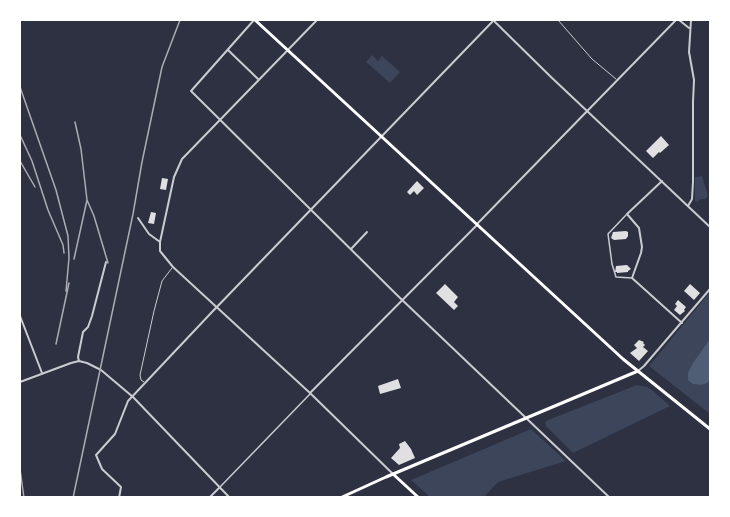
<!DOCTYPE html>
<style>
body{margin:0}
#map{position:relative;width:730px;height:517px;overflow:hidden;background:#2d3142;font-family:"Fira Sans",sans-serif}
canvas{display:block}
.frame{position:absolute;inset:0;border:21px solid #fff;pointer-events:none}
</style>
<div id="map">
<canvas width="730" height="517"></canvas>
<div class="frame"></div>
</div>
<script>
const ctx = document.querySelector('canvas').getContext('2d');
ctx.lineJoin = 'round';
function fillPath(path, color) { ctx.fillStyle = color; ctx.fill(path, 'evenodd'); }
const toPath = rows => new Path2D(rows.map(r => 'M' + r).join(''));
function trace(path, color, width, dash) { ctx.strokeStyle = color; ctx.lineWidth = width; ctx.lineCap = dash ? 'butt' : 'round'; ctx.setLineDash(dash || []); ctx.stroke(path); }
fillPath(toPath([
 [372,55,378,61,382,56,400,72,390,83,366,62],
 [702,176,708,196,705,199,700,199,698,202,695,201,695,177],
 [710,292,710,414,649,366],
 [637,385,647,387,652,390,670,406,573,453,546,426,545,422,548,420],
 [531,429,566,461,498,482,484,497,430,497,411,480]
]), '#3c4559');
fillPath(toPath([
 [710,339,710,380,707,383,701,385,693,384,688,380,688,373,693,363]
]), '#4f5d75');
fillPath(toPath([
 [661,136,669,145,660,153,659,152,653,158,646,151],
 [162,178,168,179,166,190,160,189],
 [417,181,424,188,417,195,414,191,410,195,407,192],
 [151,212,156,213,154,224,148,223],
 [626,231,628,232,628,236,626,239,614,240,611,238,613,232],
 [627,265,631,269,628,271,628,272,617,273,617,272,615,272,616,266],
 [445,284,458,297,454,302,458,306,454,310,436,293],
 [690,284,700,293,694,300,684,291],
 [678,300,686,307,684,310,685,311,680,315,674,310,677,306,675,304],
 [639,340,644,342,643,343,645,345,643,347,648,351,639,361,630,353,637,348,634,345],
 [398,379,401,388,380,394,378,386],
 [405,441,411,449,415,458,399,465,391,458,400,448,399,444]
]), '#e0e0e3');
trace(toPath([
 [558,20,592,59,616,79],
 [144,382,141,380,140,375,154,311,162,281,172,268]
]), '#caccd0', 1);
trace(toPath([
 [626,215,608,234,612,264,616,277,632,278],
 [220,487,310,394]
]), '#caccd0', 1.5);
trace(toPath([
 [254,20,191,91,398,296,610,498],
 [493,20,551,77,710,227],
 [679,20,689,28],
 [228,50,258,79],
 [662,181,627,214,639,228,642,247,641,253,632,278,682,323],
 [688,206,692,199,693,182,693,102,694,80,689,52,691,20],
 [138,218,149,234,160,242,160,251,173,267,310,393,393,474],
 [160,242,174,177,182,159,317,20],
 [351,249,367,232],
 [20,316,42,373],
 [79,361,78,357,83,332,88,327,92,316,106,262],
 [638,371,644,366,710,289],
 [20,382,71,363,79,361,87,363,101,370,133,397,230,498],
 [310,393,477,225],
 [119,498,121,487,102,469,96,455,115,434,128,401,212,312,494,20],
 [209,498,220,487]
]), '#caccd0', 2);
trace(toPath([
 [477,224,676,20]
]), '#caccd0', 2);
trace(toPath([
 [255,20,623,359,710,429],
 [393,474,419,498],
 [340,498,386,477,638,371]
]), '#fff', 3);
trace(toPath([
 [20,87,56,190,68,236,69,258,66,291],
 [75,122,81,149,87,200,94,216,108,263],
 [20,135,32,161,48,210,63,245,64,253],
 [20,161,35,187],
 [74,259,87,200],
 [56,344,69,283],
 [20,469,24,498],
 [73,498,133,214,142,162,162,67,180,20]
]), '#abadb3', 1.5);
</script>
